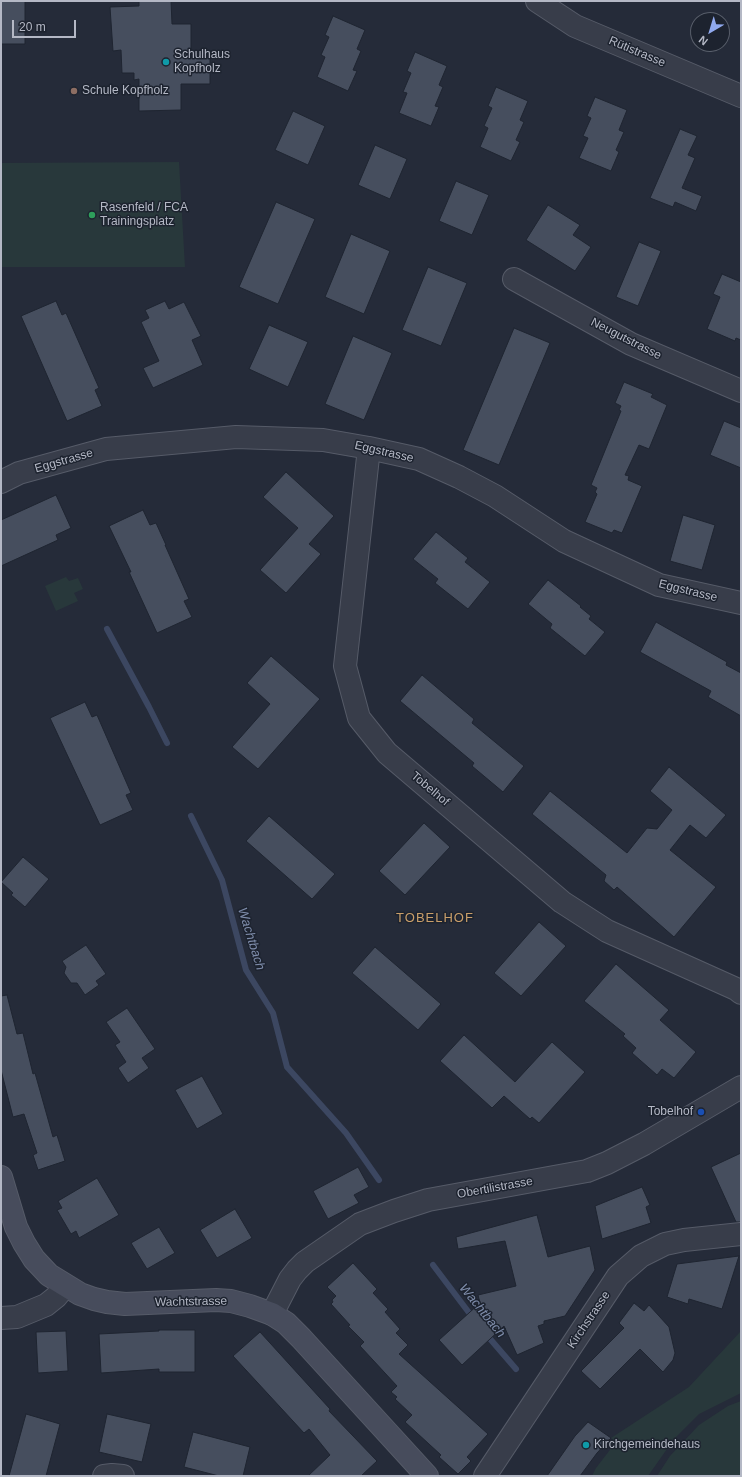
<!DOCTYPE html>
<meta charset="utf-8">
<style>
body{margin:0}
#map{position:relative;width:742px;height:1477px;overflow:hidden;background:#252b39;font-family:Helvetica,sans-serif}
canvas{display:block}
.frame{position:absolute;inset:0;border:2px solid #b4b8c5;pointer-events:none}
.north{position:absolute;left:690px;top:12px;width:40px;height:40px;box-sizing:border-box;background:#1d232f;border:1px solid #595f6b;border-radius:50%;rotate:218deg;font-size:11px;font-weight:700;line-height:16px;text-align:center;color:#b4b8c5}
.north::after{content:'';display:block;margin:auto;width:14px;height:18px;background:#90a9ee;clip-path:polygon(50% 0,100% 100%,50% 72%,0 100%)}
.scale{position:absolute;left:12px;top:20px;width:64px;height:18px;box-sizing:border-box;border:2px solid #b4b8c5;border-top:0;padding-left:5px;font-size:12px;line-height:14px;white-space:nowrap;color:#b4b8c5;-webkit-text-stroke:3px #1d232f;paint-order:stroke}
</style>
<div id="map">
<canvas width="742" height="1477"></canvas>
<div class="frame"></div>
<div class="north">N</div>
<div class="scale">20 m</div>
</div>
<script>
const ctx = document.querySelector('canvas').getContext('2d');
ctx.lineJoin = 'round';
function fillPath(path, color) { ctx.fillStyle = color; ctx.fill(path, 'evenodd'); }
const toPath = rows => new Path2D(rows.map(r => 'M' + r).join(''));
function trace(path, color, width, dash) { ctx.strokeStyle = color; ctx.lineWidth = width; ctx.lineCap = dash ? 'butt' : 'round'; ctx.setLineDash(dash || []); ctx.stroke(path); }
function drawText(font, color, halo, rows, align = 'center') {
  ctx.font = font + ' Helvetica,sans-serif'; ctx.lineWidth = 3; ctx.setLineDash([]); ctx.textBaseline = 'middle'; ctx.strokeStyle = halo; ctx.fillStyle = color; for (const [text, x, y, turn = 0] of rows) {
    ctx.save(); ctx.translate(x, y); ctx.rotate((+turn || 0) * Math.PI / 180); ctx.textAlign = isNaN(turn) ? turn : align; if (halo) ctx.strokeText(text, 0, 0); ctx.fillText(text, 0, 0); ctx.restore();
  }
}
fillPath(toPath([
 [179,162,185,267,1,267,1,163],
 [66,577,69,581,78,578,83,589,74,593,78,601,56,611,45,586],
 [741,1331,741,1393,699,1414,674,1439,648,1476,592,1476,596,1468,616,1442,611,1438,689,1387],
 [741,1401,741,1476,657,1476,670,1456,699,1425,728,1406]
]), '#28383b');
trace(toPath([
 [107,629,149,707,167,743],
 [191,816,222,880,246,970,273,1013,287,1067,346,1133,379,1180],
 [433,1265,473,1318],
 [485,1333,516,1369]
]), '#3c4761', 6);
const building = toPath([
 [1,1,25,1,25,44,1,44,1,1],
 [139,1,171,1,172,24,191,24,191,51,210,51,210,84,181,84,181,110,139,111,139,79,134,80,134,73,122,73,121,50,113,51,110,7,139,6,139,1],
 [333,16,365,30,357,49,361,51,353,70,357,71,348,91,317,77,325,57,321,55,329,37,325,35,333,16],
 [415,52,447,66,439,85,443,87,435,106,439,107,431,126,399,113,407,93,403,92,411,73,407,71,415,52],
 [496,87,528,101,520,120,524,122,516,140,520,142,511,161,480,147,488,128,484,126,492,108,488,106,496,87],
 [595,97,627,110,619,130,624,132,616,150,619,152,611,171,579,158,588,138,583,136,591,118,587,116,595,97],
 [293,111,325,126,308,165,275,150,293,111],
 [680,129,697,136,688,155,695,158,682,188,702,196,696,211,675,202,673,207,650,198,680,129],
 [375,145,407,159,390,199,358,185,375,145],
 [456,181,489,195,472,235,439,221,456,181],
 [276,202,315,219,278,304,239,287,276,202],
 [548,205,580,225,573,235,591,247,575,271,526,240,548,205],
 [351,234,390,251,364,314,325,297,351,234],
 [639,242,661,251,638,306,616,297,639,242],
 [428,267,467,283,441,346,402,330,428,267],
 [722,274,741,282,741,340,736,338,735,341,707,329,720,297,713,294,722,274],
 [56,301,62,315,66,313,99,388,95,390,102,406,67,421,21,316,56,301],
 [165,301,169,309,184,302,201,336,192,340,203,365,153,388,143,368,159,361,141,322,149,318,145,310,165,301],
 [269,325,308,342,288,387,249,369,269,325],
 [514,328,550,343,499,465,463,450,514,328],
 [353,336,392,353,364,420,325,404,353,336],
 [624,382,653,394,651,397,667,405,649,449,639,445,625,475,629,476,628,480,642,486,622,533,614,530,612,533,585,522,597,494,595,492,597,488,591,485,621,411,619,410,621,406,615,403,624,382],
 [724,421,741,428,741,468,710,455,724,421],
 [286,472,334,516,309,544,321,554,286,593,260,570,298,528,263,497,286,472],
 [56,495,71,528,56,535,58,540,1,566,1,520,56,495],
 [143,510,150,525,156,523,166,545,165,545,189,599,184,601,192,617,157,633,129,572,131,572,109,526,143,510],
 [683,515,715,525,702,570,670,561,683,515],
 [436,532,468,558,465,562,490,582,468,609,435,583,438,579,413,559,436,532],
 [548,580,581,606,580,607,591,616,589,619,605,632,585,656,550,628,552,624,528,604,548,580],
 [656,622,727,662,726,665,741,673,741,716,708,697,711,691,640,652,656,622],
 [271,656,320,699,258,769,232,747,270,704,247,683,271,656],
 [422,675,474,719,472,723,524,766,503,792,472,766,474,763,400,701,422,675],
 [85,702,92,717,97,715,131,793,126,795,133,810,100,825,50,718,85,702],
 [669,767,726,815,706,838,690,825,670,850,716,887,674,937,617,887,614,890,604,881,606,875,532,814,550,791,627,853,647,828,657,829,672,810,650,791,669,767],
 [269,816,335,874,312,899,246,841,269,816],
 [424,823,450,847,405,895,379,871,424,823],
 [23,857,49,879,25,907,11,895,13,893,1,882,23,857],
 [539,922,566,946,521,996,494,973,539,922],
 [86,945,106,974,96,981,99,985,85,995,77,983,71,983,64,973,66,967,62,961,86,945],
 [375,947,441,1004,418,1030,352,973,375,947],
 [616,964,669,1010,660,1020,696,1052,674,1078,662,1069,657,1075,632,1053,636,1048,623,1036,625,1034,584,1001,616,964],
 [7,995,17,1034,23,1033,33,1074,35,1073,53,1137,57,1135,65,1161,38,1170,33,1155,37,1153,24,1114,13,1117,1,1070,1,996,7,995],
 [127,1008,155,1049,142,1058,149,1068,128,1083,118,1068,126,1062,115,1045,120,1042,106,1022,127,1008],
 [464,1035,515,1082,552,1042,585,1072,539,1123,532,1117,530,1119,504,1096,492,1108,440,1061,464,1035],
 [202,1076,223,1114,197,1129,175,1090,202,1076],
 [741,1153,741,1222,736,1222,711,1167,741,1153],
 [358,1167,369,1187,354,1195,359,1203,328,1219,313,1191,358,1167],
 [97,1178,119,1215,79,1238,76,1231,71,1234,57,1210,62,1208,58,1201,97,1178],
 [642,1187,650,1205,646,1207,651,1223,602,1239,595,1206,642,1187],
 [235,1209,252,1238,217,1258,200,1230,235,1209],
 [537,1215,548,1257,590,1246,595,1270,565,1316,544,1321,544,1324,538,1326,544,1343,517,1355,504,1326,462,1365,439,1340,480,1303,478,1295,516,1286,505,1241,458,1249,456,1237,537,1215],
 [159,1227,175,1253,147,1269,131,1243,159,1227],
 [739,1256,722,1309,689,1299,688,1304,667,1297,677,1264,739,1256],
 [353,1263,377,1289,373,1293,388,1309,385,1312,400,1329,396,1333,408,1345,399,1354,488,1434,467,1457,471,1461,458,1474,439,1457,441,1455,405,1422,412,1415,395,1399,397,1397,391,1392,397,1386,360,1346,364,1342,348,1326,350,1325,331,1304,333,1302,332,1300,336,1296,327,1287,353,1263],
 [634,1303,644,1311,649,1305,669,1327,675,1353,673,1360,663,1372,640,1349,600,1389,581,1371,624,1328,619,1323,634,1303],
 [159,1330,195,1330,195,1372,159,1372,159,1369,101,1373,99,1334,159,1331,159,1330],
 [66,1331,68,1371,38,1373,36,1332,66,1331],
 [260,1332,330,1409,329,1411,377,1461,361,1476,308,1476,330,1455,309,1429,304,1433,233,1356,260,1332],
 [26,1414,60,1424,46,1476,9,1476,26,1414],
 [107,1414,151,1424,142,1462,99,1452,107,1414],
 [588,1422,611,1438,597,1453,580,1476,547,1476,575,1436,588,1422],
 [193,1432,250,1447,243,1476,219,1476,184,1467,193,1432]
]);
fillPath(building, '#464e5e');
trace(building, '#1f2531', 1);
const street = toPath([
 [537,1,575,26,741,96],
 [514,279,631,344,741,391],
 [369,448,345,666,359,718,387,753,562,902,607,931,736,989,741,993],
 [1,482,19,473,106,449,236,437,323,440,369,448,419,459,459,477,495,496,564,541,659,585,741,603],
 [272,1314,290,1279,297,1270,305,1262,360,1224,394,1211,428,1200,587,1171,607,1163,644,1144,741,1087],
 [1,1318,17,1317,46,1305,56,1297,65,1286],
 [104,1476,112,1475,123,1476],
 [485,1476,618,1276,641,1256,665,1244,684,1240,741,1234]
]);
const secondary = toPath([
 [1,1177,16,1227,24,1243,34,1259,49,1275,80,1294,94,1299,107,1302,125,1304,216,1300,231,1301,250,1306,272,1314,286,1323,301,1338,427,1476]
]);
trace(street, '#565b68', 24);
trace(secondary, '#565b68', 24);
trace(street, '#383d4a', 22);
trace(secondary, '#474c5c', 22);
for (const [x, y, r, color] of [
 [166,62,4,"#0f9aa8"],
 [74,91,4,"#8d6e63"],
 [92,215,4,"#2e9e5b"],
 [701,1112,4,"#1a4fb4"],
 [586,1445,4,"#0f9aa8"]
]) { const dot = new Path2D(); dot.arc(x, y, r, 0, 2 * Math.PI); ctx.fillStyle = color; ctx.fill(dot); trace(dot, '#1d232f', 1.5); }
drawText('12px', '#b4b8c5', '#1d232f', [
 ["Rütistrasse",637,52,23],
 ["Neugutstrasse",626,339,27],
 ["Eggstrasse",384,452,13],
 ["Eggstrasse",64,461,-16],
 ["Eggstrasse",688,591,14],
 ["Tobelhof",430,789,40],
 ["Obertilistrasse",495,1188,-10],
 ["Wachtstrasse",191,1302,-1],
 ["Kirchstrasse",589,1320,-56]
]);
drawText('12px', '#b4b8c5', '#1d232f', [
 ["Schulhaus",174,55],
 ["Kopfholz",174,69],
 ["Schule Kopfholz",82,91],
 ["Rasenfeld / FCA",100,208],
 ["Trainingsplatz",100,222],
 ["Tobelhof",693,1112,"right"],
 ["Kirchgemeindehaus",594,1445]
], 'left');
ctx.letterSpacing = '1px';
drawText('13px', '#ca9f6a', '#1d232f', [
 ["TOBELHOF",435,918]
]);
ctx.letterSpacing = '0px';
drawText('italic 13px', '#7e8caa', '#1d232f', [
 ["Wachtbach",251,939,73],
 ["Wachtbach",482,1311,51]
]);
</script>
